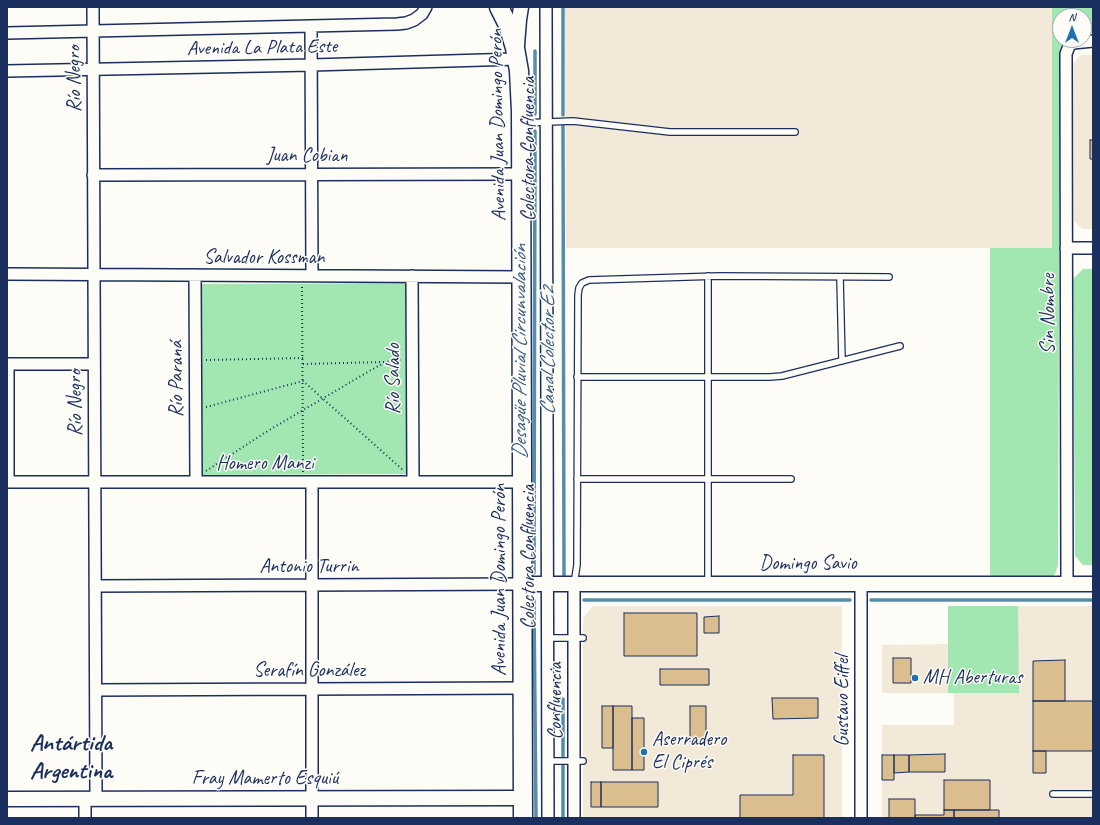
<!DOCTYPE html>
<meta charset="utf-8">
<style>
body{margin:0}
#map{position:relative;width:1100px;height:825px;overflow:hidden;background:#fdfcf7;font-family:Caveat,sans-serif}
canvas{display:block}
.frame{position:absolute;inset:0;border:8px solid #1b2f5e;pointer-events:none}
.north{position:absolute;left:1052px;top:8px;width:40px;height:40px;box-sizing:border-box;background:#fdfcf7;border:1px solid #a3aaba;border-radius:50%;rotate:0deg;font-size:11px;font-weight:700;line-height:16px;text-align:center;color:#1b2f5e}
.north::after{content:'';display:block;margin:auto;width:14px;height:18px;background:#1f6fb2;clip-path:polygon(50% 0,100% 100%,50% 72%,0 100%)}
</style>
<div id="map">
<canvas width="1100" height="825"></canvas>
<div class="frame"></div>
<div class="north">N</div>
</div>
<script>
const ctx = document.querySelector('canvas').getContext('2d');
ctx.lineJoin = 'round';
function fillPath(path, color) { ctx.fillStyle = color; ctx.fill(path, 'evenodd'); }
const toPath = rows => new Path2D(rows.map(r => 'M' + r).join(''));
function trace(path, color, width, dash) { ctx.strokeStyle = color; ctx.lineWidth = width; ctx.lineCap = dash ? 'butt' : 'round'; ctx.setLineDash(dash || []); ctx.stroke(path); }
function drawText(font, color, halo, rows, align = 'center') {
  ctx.font = font + ' Caveat,sans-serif'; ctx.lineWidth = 3; ctx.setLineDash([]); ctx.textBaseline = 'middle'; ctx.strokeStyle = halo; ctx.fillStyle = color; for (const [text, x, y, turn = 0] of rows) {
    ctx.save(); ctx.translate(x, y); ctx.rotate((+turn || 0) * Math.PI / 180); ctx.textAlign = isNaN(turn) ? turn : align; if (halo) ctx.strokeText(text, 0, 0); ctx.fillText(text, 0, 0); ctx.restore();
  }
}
fillPath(toPath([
 [565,7,1052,7,1052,248,566,248],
 [1081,55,1093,55,1093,229,1082,229,1074,221,1073,63],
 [593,606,842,606,842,818,583,818,583,618],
 [1018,606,1093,606,1093,818,882,818,882,725,954,725,954,693,1018,693],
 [948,644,948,693,882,693,882,645]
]), '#f3e9d8');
fillPath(toPath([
 [1052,7,1093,7,1093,33,1084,33,1084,16,1060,16,1060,40,1063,40,1060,50,1058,565,1055,574,1051,577,1045,578,990,579,990,248,1052,248],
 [1083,269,1093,269,1093,565,1083,565,1075,556,1073,279],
 [407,283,408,474,202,475,202,284],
 [948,606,1018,606,1019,693,948,693]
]), '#a2e7b2');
trace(toPath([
 [563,7,563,115],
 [535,51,535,114],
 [563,126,564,575],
 [534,573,535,131],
 [534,600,536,818],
 [584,600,850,600],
 [871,600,1093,600],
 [563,699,563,756],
 [563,818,563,765]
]), '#568daa', 3.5);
const building = toPath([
 [1090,140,1093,140,1093,159,1090,159,1090,140],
 [624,613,697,613,697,656,624,656,624,613],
 [719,616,719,633,704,633,704,617,719,616],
 [893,658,911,658,911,683,893,683,893,658],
 [1065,660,1065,701,1033,701,1033,661,1065,660],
 [660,669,709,669,709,685,660,685,660,669],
 [772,698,818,698,818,718,773,719,772,698],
 [1033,701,1093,701,1093,751,1033,751,1033,701],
 [602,706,613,706,613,748,602,748,602,706],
 [613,706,632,706,632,770,613,770,613,706],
 [690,706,706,706,706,742,690,742,690,706],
 [632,718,644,718,644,770,632,770,632,718],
 [1033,751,1046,751,1046,773,1033,773,1033,751],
 [945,754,945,772,909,772,909,755,945,754],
 [793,755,824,755,824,818,740,818,740,795,793,795,793,755],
 [882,755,894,755,894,780,882,780,882,755],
 [894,755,909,755,909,772,894,773,894,755],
 [944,780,990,780,990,810,944,810,944,780],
 [591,782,601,782,601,807,591,807,591,782],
 [601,782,658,782,658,807,601,807,601,782],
 [889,799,915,799,915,818,889,818,889,799],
 [944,810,954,810,954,818,915,818,915,815,944,815,944,810],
 [954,810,999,810,999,818,954,818,954,810]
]);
fillPath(building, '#dbbe8f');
trace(building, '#1b2f5e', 1);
const service = toPath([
 [522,123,573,121,670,132,795,132],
 [708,276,708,584],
 [840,277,842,361],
 [577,377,770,377,782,376,900,346],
 [577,479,791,479],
 [574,584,577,565,578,295,579,288,582,283,589,280,719,276,889,277],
 [547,638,583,638],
 [548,761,583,761],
 [1053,794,1093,794]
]);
const minor = toPath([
 [93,7,96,799],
 [546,7,548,818],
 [311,26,312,276],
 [7,33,397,24,406,23,414,20,422,14,426,7],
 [7,71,312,65,517,59],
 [93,175,522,174],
 [1066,248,1093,248],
 [7,274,522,277],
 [195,275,196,482],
 [412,276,413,482],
 [7,364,94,364],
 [7,482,522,482],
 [8,482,8,364],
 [574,584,574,818],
 [1067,584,1066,54,1069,46,1073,43,1093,41],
 [95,586,522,584],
 [96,690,523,688],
 [85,818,85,799],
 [312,818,312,482],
 [861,818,861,584]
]);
const tertiary = toPath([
 [517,45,519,20,521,7],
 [522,584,1093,584],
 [7,799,523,798]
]);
const primary = toPath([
 [499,7,508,25,515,48,519,71,521,111,523,818]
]);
trace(service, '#1b2f5e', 8);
trace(minor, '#1b2f5e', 14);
trace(tertiary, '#1b2f5e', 17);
trace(primary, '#1b2f5e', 21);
trace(toPath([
 [302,287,303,472],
 [206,360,303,358],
 [303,364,384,362],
 [206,407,303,381,403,470],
 [206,471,266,432,371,370,386,362,403,359]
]), '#1b2f5e', 2, [1, 3]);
trace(service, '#fdfcf7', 5.5);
trace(minor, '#fdfcf7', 11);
trace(tertiary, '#fdfcf7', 14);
trace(primary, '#fdfcf7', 18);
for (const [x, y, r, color] of [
 [915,678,4,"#1f6fb2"],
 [644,752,4,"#1f6fb2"]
]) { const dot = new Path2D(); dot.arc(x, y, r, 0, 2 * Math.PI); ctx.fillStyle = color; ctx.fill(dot); trace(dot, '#fdfcf7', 1.5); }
drawText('20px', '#1b2f5e', '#fdfcf7', [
 ["Avenida La Plata Este",262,48,-1],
 ["Río Negro",75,79,-90],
 ["Avenida Juan Domingo Perón",498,125,-91],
 ["Colectora Confluencia",529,149,-90],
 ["Juan Cobian",307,156],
 ["Salvador Kossman",264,258],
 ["Sin Nombre",1049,314,-90],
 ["Río Paraná",177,379,-90],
 ["Río Salado",394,379,-90],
 ["Río Negro",76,403,-90],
 ["Homero Manzi",265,464],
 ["Colectora Confluencia",529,557,-90],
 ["Domingo Savio",808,564],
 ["Antonio Turrin",309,567],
 ["Avenida Juan Domingo Perón",500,580,-90],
 ["Serafín González",309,671],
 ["Confluencia",556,701,-90],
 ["Gustavo Eiffel",843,701,-90],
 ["Fray Mamerto Esquiú",265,779]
]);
drawText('20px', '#1b2f5e', '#fdfcf7', [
 ["MH Aberturas",923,678],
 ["Aserradero",652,740],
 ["El Ciprés",652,763]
], 'left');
drawText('italic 21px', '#395e84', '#fdfcf7', [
 ["Canal Colector E2",548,351,-90],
 ["Desagüe Pluvial Circunvalación",520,352,-90]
]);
drawText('bold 24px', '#1b2f5e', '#fdfcf7', [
 ["Antártida",71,744],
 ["Argentina",71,772]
]);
</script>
